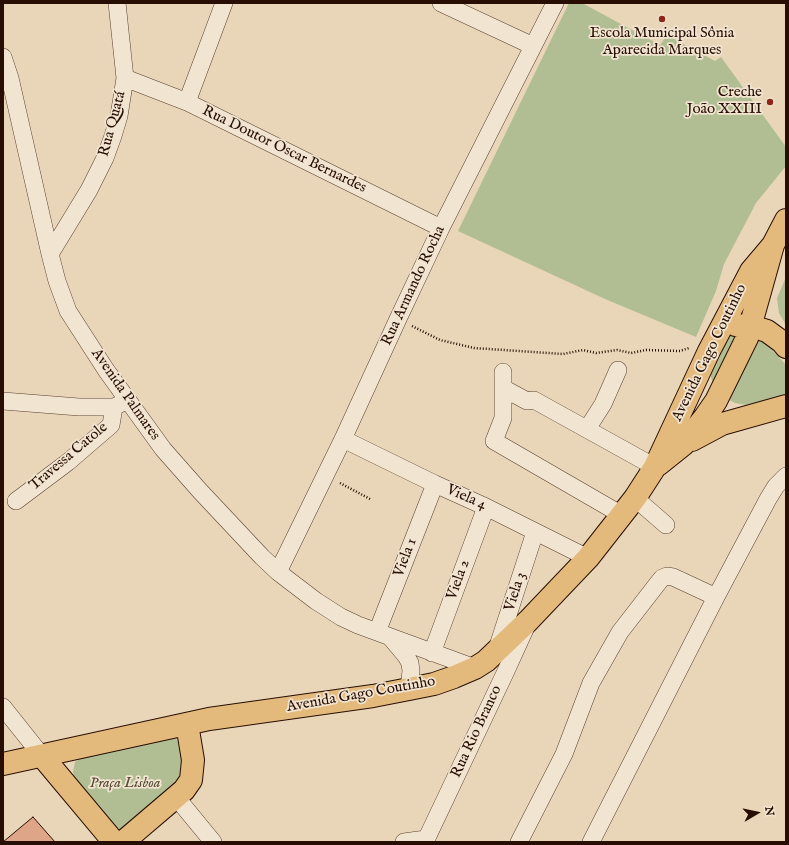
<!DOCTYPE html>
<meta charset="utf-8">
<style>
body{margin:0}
#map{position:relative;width:789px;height:845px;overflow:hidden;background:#e9d5b8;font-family:"IM FELL English",serif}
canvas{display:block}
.frame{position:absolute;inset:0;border:4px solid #280e02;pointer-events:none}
.north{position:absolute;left:737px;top:793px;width:40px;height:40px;-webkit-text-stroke:3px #f1e4d1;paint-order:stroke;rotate:81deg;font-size:11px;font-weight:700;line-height:16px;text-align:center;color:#280e02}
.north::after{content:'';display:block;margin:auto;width:14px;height:18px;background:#280e02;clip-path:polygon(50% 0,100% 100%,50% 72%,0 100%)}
</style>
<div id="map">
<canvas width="789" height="845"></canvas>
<div class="frame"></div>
<div class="north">N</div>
</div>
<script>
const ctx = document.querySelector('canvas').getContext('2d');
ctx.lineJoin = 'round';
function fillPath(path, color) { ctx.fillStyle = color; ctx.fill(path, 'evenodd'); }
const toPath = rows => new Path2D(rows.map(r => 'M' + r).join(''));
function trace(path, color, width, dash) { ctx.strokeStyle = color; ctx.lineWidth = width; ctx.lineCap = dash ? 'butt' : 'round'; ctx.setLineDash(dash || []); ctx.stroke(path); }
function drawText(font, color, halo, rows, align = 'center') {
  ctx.font = font + ' "IM FELL English",serif'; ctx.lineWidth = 3.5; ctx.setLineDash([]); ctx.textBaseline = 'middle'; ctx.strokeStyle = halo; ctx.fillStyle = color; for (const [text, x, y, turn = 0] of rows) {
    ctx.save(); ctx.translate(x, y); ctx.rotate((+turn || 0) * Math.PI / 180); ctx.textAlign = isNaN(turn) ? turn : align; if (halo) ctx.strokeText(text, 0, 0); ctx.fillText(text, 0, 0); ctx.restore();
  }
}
fillPath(toPath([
 [569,3,582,3,660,45,667,35,715,61,721,57,786,147,786,166,756,203,724,264,716,291,696,337,605,299,458,231],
 [786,277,786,325,779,313,777,298],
 [740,330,715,389,710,374,727,335],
 [756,340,766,343,786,365,786,398,746,405,735,403,726,398],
 [170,737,176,739,180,743,184,755,182,777,122,833,116,831,74,777,73,772,75,762,79,759]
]), '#b1be93');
const building = toPath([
 [33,817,55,842,3,842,33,817]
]);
fillPath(building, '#dea589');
trace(building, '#280e02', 1);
const minor = toPath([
 [441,3,533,46],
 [3,57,10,78,50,254,57,281,68,311,106,370,163,449,200,491,262,557,278,572,316,601,341,617,358,625,475,668],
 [125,78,187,102,441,228],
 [187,102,224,3],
 [50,254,89,190,105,158,113,136,119,116,125,78,117,3],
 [503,372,503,418,494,441,622,515],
 [503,388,527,401,534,400,655,467],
 [3,401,79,407,114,407,124,402],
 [587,429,603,404,618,370],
 [343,439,435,484,486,507,588,558],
 [635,498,666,525],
 [16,501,68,462,111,425,114,407],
 [278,572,343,439,398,319,441,228,555,3],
 [377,632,435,484],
 [391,638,406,656,410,663,411,671,409,689],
 [496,652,535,532],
 [432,653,486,507],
 [3,707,42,756],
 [176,797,213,842],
 [404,842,426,839],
 [425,842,506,671,526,627],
 [519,842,564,754,591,683,620,632,658,583,662,578,667,576,673,577,716,597],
 [591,842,716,597,768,499,776,486,786,476]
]);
const major = toPath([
 [736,325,751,326,767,331,782,342,786,347],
 [692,440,722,424,786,406],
 [658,465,683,445,705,417,716,401,747,338,773,245,786,220],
 [42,756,114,842],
 [3,764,209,719,373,696,409,689,434,684,454,677,475,668,486,661,528,621,588,558,635,498,655,467,709,351,751,271,773,245],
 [123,842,184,790,191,780,193,760,187,724]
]);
trace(minor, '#584030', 18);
trace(major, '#280e02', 24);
trace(toPath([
 [412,326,440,340,474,348,563,354,583,350,596,353,617,350,631,353,646,350,680,351,689,348],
 [340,483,370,499]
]), '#280e02', 2.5, [1, 2]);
trace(minor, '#f1e4d1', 17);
trace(major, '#e4ba7c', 22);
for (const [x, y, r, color] of [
 [662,19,4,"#8f2418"],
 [770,102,4,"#8f2418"]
]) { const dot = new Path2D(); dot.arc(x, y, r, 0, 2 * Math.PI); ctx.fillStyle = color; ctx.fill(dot); trace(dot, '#f1e4d1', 1.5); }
drawText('15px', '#280e02', '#f1e4d1', [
 ["Escola Municipal Sônia",662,34],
 ["Aparecida Marques",662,51],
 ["Creche",762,93,"right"],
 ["João XXIII",762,110,"right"]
]);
drawText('15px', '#280e02', '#f1e4d1', [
 ["Rua Quatá",113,124,-75],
 ["Rua Doutor Oscar Bernardes",284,150,26],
 ["Rua Armando Rocha",414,286,-65],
 ["Avenida Gago Coutinho",710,353,-64],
 ["Avenida Palmares",125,395,55],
 ["Travessa Catole",69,457,-40],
 ["Viela 4",466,498,24],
 ["Viela 1",406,558,-69],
 ["Viela 2",459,580,-70],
 ["Viela 3",516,592,-72],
 ["Avenida Gago Coutinho",361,695,-10],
 ["Rua Rio Branco",477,732,-65]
]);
drawText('italic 15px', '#584c35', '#f1e4d1', [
 ["Praça Lisboa",125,784]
]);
</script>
